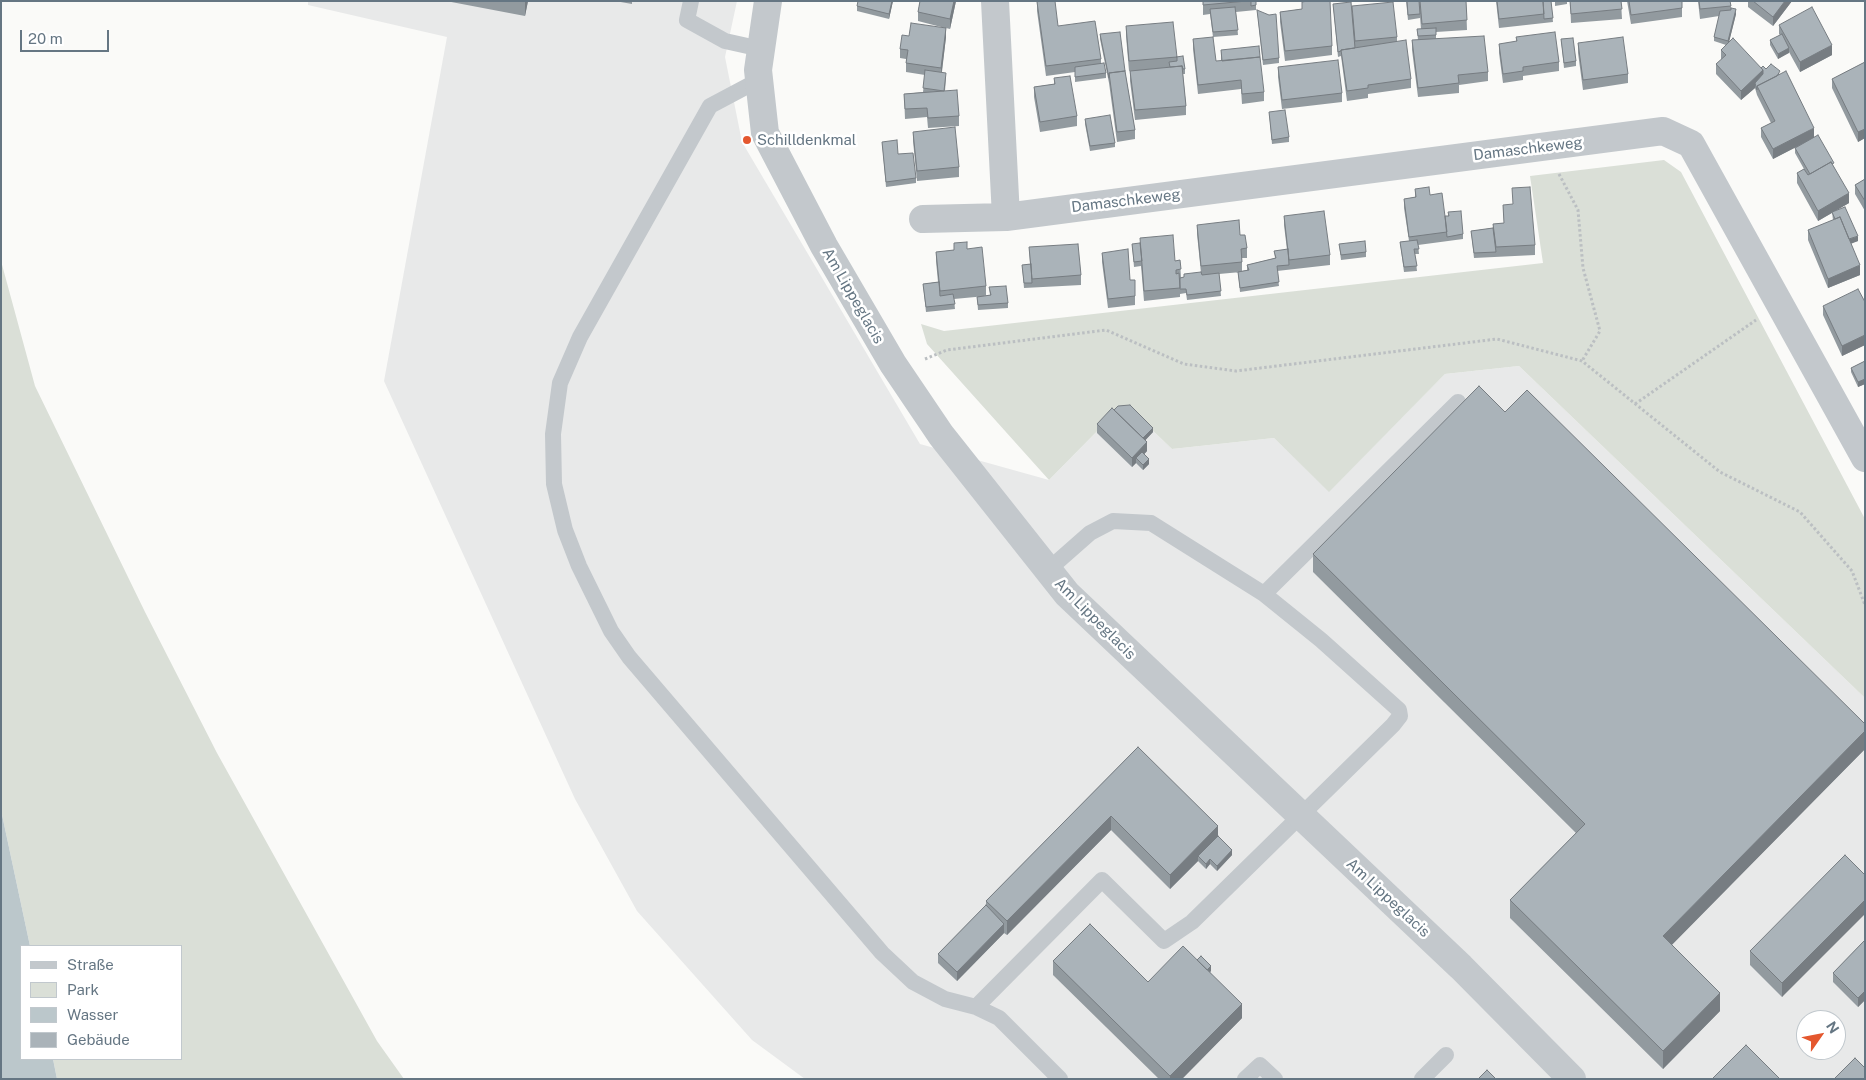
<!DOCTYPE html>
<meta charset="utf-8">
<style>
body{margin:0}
#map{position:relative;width:1866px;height:1080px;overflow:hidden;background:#fafaf8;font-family:"Public Sans",sans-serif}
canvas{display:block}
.frame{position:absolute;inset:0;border:2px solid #657683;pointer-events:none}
.legend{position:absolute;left:20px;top:945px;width:162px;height:115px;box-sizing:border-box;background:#fff;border:1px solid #c1c8cd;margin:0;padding:6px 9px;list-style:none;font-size:15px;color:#657683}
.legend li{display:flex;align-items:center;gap:10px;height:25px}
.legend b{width:25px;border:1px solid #c1c8cd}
.north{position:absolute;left:1796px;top:1010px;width:50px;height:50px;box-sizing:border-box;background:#fff;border:1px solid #c1c8cd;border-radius:50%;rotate:57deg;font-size:14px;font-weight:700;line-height:20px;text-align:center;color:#657683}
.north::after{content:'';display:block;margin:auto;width:18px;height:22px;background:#e4572e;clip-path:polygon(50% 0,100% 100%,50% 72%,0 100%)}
.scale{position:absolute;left:20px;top:30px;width:89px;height:22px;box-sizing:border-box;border:2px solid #657683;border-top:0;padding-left:6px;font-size:15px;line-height:18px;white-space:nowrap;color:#657683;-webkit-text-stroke:4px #fff;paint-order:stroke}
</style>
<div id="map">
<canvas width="1866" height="1080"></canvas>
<div class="frame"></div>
<ul class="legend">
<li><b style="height:6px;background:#c3c8cc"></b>Straße</li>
<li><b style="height:14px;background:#dadfd7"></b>Park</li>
<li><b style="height:14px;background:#bbc7cb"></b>Wasser</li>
<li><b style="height:14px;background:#aab3b9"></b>Gebäude</li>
</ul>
<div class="north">N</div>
<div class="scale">20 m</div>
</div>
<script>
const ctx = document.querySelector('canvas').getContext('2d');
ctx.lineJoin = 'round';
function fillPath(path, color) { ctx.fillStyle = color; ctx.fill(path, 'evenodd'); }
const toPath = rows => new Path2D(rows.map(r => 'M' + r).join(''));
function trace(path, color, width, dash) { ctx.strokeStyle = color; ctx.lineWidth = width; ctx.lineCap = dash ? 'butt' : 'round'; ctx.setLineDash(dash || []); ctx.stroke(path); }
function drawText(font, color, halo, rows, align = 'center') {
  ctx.font = font + ' "Public Sans",sans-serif'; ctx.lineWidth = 5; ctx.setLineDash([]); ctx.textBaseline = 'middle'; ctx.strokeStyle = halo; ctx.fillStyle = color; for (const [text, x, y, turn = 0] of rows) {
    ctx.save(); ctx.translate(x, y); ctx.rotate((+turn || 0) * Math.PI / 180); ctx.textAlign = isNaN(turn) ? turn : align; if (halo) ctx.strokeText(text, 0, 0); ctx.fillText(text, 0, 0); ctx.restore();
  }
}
fillPath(toPath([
 [308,1,737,1,725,57,742,142,920,444,1049,480,1119,409,1129,408,1172,449,1274,438,1329,491,1445,374,1519,366,1865,698,1865,1079,805,1079,752,1040,637,911,575,799,384,381,447,37,308,5],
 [1806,1020,1836,1020,1836,1050,1806,1050]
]), '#e8e9e9');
fillPath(toPath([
 [1664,160,1681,172,1865,519,1865,698,1519,366,1445,374,1329,492,1274,438,1172,449,1129,408,1119,409,1049,480,927,344,921,324,944,331,1543,263,1530,176],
 [1,261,35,386,145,612,217,753,377,1041,404,1079,57,1079,53,1059,181,1059,181,946,30,946,1,810]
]), '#dadfd7');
fillPath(toPath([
 [1,810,30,946,21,946,21,1059,53,1059,57,1079,1,1079]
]), '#bbc7cb');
trace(toPath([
 [1559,174,1578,210,1583,268,1600,331,1582,361],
 [925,359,947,350,1106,330,1184,364,1236,371,1497,339,1582,361,1720,472,1800,512,1852,571,1865,605],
 [1635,404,1756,320]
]), '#bbbfc2', 3, [2.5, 2.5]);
trace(toPath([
 [691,1,687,20,725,41,761,49],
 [759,80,710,106,580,337,560,383,553,434,554,484,565,530,579,566,611,631,629,657,882,953,913,982,945,999,976,1007,999,1018,1060,1079],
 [1264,594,1458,402],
 [976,1007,1102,880,1164,941,1192,922,1393,725,1400,716,1399,710,1321,640,1264,594,1151,523,1113,521,1090,533,1048,570],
 [1245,1079,1260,1065,1275,1079],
 [1422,1079,1446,1055]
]), '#c3c8cc', 16);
trace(toPath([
 [768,1,758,70,765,133,824,246,893,364,941,435,1067,594,1461,967,1572,1079],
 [995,1,1006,217],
 [923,219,1006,217,1663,131,1691,144,1865,458]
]), '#c3c8cc', 28);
fillPath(toPath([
 [446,1,528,1,525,16],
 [615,1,632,1,632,4],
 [893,1,889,19,857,11,857,6],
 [920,1,956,1,950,29,946,28,946,37,942,72,946,78,945,91,959,116,959,126,928,128,927,117,905,119,904,94,923,92,925,75,906,72,906,59,900,58,900,49,909,36,945,28,918,21,918,12],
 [1203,1,1256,1,1256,10,1236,12,1238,35,1213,37,1210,14,1203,15],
 [1406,1,1466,1,1467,30,1436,32,1436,39,1488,72,1488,81,1459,85,1459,93,1418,97,1412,50,1412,40,1418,40,1417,29,1421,29,1420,17,1420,18,1408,20],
 [1496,1,1551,1,1553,22,1499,28],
 [1555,1,1567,1,1567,4,1555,6],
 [1570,1,1621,1,1622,19,1571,23],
 [1627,1,1682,1,1682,17,1631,24],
 [1698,1,1730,1,1731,8,1736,14,1729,42,1761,68,1780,74,1814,137,1834,167,1849,203,1818,221,1797,183,1797,173,1804,169,1795,153,1795,148,1803,143,1773,159,1761,137,1761,128,1771,123,1757,95,1755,88,1741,100,1716,74,1716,64,1721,60,1721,50,1726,45,1714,41,1714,37,1719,16,1700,19],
 [1748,1,1792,1,1773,26,1748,7],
 [1037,2,1058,26,1101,59,1101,64,1106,73,1106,78,1075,82,1075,72,1046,76,1037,11],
 [1302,2,1332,46,1332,55,1285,61,1280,22,1280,12,1302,9],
 [1333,4,1397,37,1397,42,1411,79,1411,88,1368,94,1368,98,1347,101,1341,56,1338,57],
 [1257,10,1279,58,1279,63,1263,65],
 [1779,25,1832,55,1800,72,1789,52,1778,59,1770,45,1770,40,1780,35,1779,34],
 [1126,26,1177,57,1185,69,1185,74,1183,74,1186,106,1186,115,1135,120,1130,81,1130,71,1169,68,1129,71,1126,36],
 [1100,34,1125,71,1135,130,1135,139,1117,142,1109,83,1100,39],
 [1516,37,1559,62,1559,71,1523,76,1523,80,1503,83,1499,53,1499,44,1516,42],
 [1193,39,1216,61,1221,61,1221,50,1264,92,1264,101,1242,104,1241,89,1198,94,1193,49],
 [1561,39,1576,61,1576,66,1564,68],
 [1578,43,1628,74,1628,83,1583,90,1578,53],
 [1865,62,1865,138,1858,142,1832,88,1832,79],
 [1278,67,1342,93,1342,102,1282,109,1278,77],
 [1054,78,1077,116,1077,126,1040,132,1034,97,1034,87,1054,84],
 [1269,112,1289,137,1289,142,1272,144],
 [1085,119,1115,143,1115,147,1090,151,1085,124],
 [913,132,959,167,959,177,917,181,913,141],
 [882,142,898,154,916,178,916,183,886,187],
 [1865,179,1865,211,1855,194,1855,185],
 [1415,189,1430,195,1445,216,1448,216,1448,212,1463,234,1463,239,1418,245,1419,254,1415,254,1417,271,1404,272,1400,242,1409,241,1404,208,1404,199,1415,197],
 [1503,205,1535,245,1535,255,1474,258,1471,231,1493,228,1493,224,1504,223],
 [1832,212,1858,241,1851,243,1860,275,1828,288,1808,240,1808,230,1833,220],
 [1284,216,1330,255,1330,265,1277,271,1279,286,1240,292,1238,272,1241,272,1219,274,1221,296,1187,300,1186,293,1180,294,1180,297,1144,301,1141,266,1134,267,1132,244,1175,261,1180,260,1181,278,1184,277,1201,273,1197,234,1197,225,1240,235,1247,248,1247,258,1242,258,1242,271,1247,270,1247,265,1275,258,1274,251,1287,250,1284,225],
 [954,243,967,249,986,286,986,296,954,299,955,309,926,312,923,284,938,282,936,261,936,252,954,250],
 [1339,244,1366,252,1366,257,1341,260],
 [1029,247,1081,275,1081,285,1024,288,1022,265,1030,264],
 [1102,253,1130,280,1135,280,1135,305,1108,308,1102,262],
 [989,287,1008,303,1008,308,978,310,977,297,990,295],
 [1865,302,1865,345,1842,356,1823,315,1823,306],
 [1865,361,1865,384,1858,387,1851,372,1851,368],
 [1114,410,1153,432,1145,440,1147,451,1144,454,1149,464,1143,470,1136,463,1132,467,1097,433,1097,424],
 [1505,412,1865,724,1865,749,1671,945,1720,1011,1663,1069,1510,918,1510,900,1576,833,1313,572,1313,554],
 [1138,747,1218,836,1232,855,1217,871,1210,864,1206,869,1198,861,1170,889,1111,830,1007,935,1004,933,957,981,938,963,938,954,986,905,986,901],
 [1865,875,1782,997,1750,965,1750,951],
 [1865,940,1865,1000,1858,1007,1833,982,1833,973],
 [1197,960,1211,971,1210,972,1242,1018,1182,1079,1159,1079,1053,975,1053,961,1148,982]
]), '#929a9f');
fillPath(toPath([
 [525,1,528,1,525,16],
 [892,1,893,1,889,19,889,14],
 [954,1,956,1,950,29,950,19],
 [1785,1,1792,1,1773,26,1773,17],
 [1736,9,1736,14,1728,46,1728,41],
 [946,28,946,37,941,77,941,68],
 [1832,45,1832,55,1800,72,1800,62],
 [1789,48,1789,53,1778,59,1778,54],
 [1763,70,1763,79,1755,83,1755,88,1741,100,1741,91],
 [1814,128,1814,138,1773,159,1773,149],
 [1865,129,1865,138,1858,142,1858,132],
 [1849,193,1849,203,1818,221,1818,211],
 [1858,236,1858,241,1848,245,1848,240],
 [1860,265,1860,275,1828,288,1828,279],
 [1865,335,1865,345,1842,356,1842,346],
 [1865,379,1865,384,1858,387,1858,382],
 [1153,428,1153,432,1141,445,1141,440],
 [1147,442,1147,451,1139,460,1136,458,1136,463,1132,467,1132,458],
 [1149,459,1149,464,1143,470,1143,465],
 [1865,731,1865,749,1663,954,1663,936],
 [1111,816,1111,830,1007,935,1007,921],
 [1218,826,1218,840,1198,856,1198,861,1170,889,1170,875],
 [1232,850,1232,855,1217,871,1217,866],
 [1210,859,1210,864,1206,869,1206,864],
 [1865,900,1865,914,1782,997,1782,983],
 [1004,924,1004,933,957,981,957,972],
 [1211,966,1211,971,1203,979,1203,975],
 [1865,991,1865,1000,1858,1007,1858,998],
 [1720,993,1720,1011,1663,1069,1663,1051],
 [1242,1004,1242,1018,1182,1079,1170,1079,1170,1076]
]), '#777d82');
const building = toPath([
 [858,1,892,1,889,14,857,6,858,1],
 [920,1,954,1,950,19,918,12,920,1],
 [1040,1,1055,1,1058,26,1095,21,1101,59,1046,66,1037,2,1040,1],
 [1203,1,1247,1,1203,5,1203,1],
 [1251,1,1256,1,1256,5,1251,6,1251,1],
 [1308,1,1330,1,1332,46,1285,51,1280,12,1302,9,1302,2,1308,1],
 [1407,1,1419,1,1420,14,1408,15,1407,1],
 [1420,1,1466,1,1467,20,1422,24,1420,1],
 [1497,1,1543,1,1544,14,1499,19,1497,1],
 [1543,1,1551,1,1553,18,1544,19,1543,1],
 [1570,1,1621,1,1622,9,1571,14,1570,1],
 [1629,1,1682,1,1682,8,1631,15,1629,1],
 [1699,1,1730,1,1731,6,1700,9,1699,1],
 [1753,1,1785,1,1773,17,1753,1],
 [1351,2,1355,48,1341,50,1341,51,1338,52,1333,4,1351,2],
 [1393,2,1397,37,1355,41,1352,6,1393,2],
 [1235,7,1238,30,1213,32,1210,9,1235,7],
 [1812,7,1832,45,1800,62,1779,25,1812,7],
 [1731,8,1736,9,1728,41,1714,37,1720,11,1731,10,1731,8],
 [1257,10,1269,15,1276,14,1279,58,1263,60,1257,10],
 [1173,22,1177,57,1129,61,1126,26,1173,22],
 [911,23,946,28,941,68,906,63,908,50,900,49,902,35,909,36,911,23],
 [1436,28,1436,35,1418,36,1417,29,1436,28],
 [1120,32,1125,71,1109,73,1109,78,1100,34,1120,32],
 [1555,32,1559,62,1523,67,1523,71,1503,74,1499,44,1517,41,1516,37,1555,32],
 [1782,34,1789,48,1778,54,1770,40,1782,34],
 [1484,36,1488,72,1458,75,1459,83,1418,88,1412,40,1484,36],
 [1213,37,1216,61,1260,57,1264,92,1242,94,1241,80,1198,85,1193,39,1213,37],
 [1623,37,1628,74,1583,80,1578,43,1623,37],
 [1573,38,1576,61,1564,63,1561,39,1573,38],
 [1733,38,1763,70,1741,91,1716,64,1726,55,1721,50,1733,38],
 [1406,40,1411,79,1368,85,1368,88,1347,91,1341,50,1406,40],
 [1259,46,1260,57,1222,61,1221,50,1259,46],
 [1183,56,1185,69,1183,69,1182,66,1170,67,1169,62,1177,61,1177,57,1176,57,1183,56],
 [1338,60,1342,93,1282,100,1278,67,1338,60],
 [1865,62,1865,129,1858,132,1832,79,1865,62],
 [1104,63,1106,73,1075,77,1075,67,1104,63],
 [1771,64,1780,71,1777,76,1757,86,1757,90,1755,83,1763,74,1763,70,1761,68,1763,66,1766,69,1771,64],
 [1182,66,1186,106,1135,110,1130,71,1182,66],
 [925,70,946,73,944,91,923,88,925,70],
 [1125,71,1135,130,1117,132,1109,73,1125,71],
 [1786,71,1814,128,1773,149,1761,128,1775,121,1757,86,1786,71],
 [1070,76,1077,116,1040,122,1034,87,1055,84,1054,78,1070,76],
 [957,90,959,116,928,118,927,108,905,109,904,94,957,90],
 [1285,110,1289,137,1272,140,1269,112,1285,110],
 [1110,115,1115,143,1090,146,1085,119,1110,115],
 [955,127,959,167,917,171,913,132,955,127],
 [1818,135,1834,163,1832,164,1831,162,1810,174,1795,148,1818,135],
 [897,140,898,154,913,153,916,178,886,182,882,142,897,140],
 [1831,162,1849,193,1818,211,1797,173,1804,169,1808,175,1831,162],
 [1865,179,1865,201,1855,185,1865,179],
 [1429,187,1430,195,1442,193,1447,232,1409,237,1404,199,1416,197,1415,189,1429,187],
 [1530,187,1535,245,1496,247,1493,224,1504,223,1503,205,1513,204,1512,188,1530,187],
 [1845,207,1858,236,1849,239,1840,217,1835,219,1832,212,1845,207],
 [1324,211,1330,255,1289,260,1284,216,1324,211],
 [1461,211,1463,234,1447,237,1445,216,1449,216,1448,212,1461,211],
 [1840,217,1860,265,1828,279,1808,230,1840,217],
 [1239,220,1240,235,1245,235,1247,248,1241,249,1242,262,1201,266,1197,225,1239,220],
 [1493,228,1496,252,1474,253,1471,231,1493,228],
 [1173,235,1175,261,1180,260,1181,269,1176,270,1176,274,1179,273,1180,288,1144,291,1140,238,1173,235],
 [1417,240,1419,249,1414,249,1417,266,1404,267,1400,242,1417,240],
 [1365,241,1366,252,1341,255,1339,244,1365,241],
 [967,242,967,249,982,247,986,286,940,291,936,252,954,250,954,243,967,242],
 [1140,243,1142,261,1134,262,1132,244,1140,243],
 [1078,244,1081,275,1032,279,1029,247,1078,244],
 [1128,249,1130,280,1135,280,1135,296,1108,299,1102,253,1128,249],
 [1288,249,1289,265,1277,266,1279,282,1240,288,1238,272,1249,270,1247,265,1276,258,1274,251,1288,249],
 [1031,264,1032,283,1024,283,1022,265,1031,264],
 [1201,272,1202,275,1219,273,1221,291,1187,295,1186,289,1180,289,1180,278,1184,277,1184,274,1201,272],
 [939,282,940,296,953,294,955,304,926,307,923,284,939,282],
 [1006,286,1008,303,978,305,977,297,991,295,989,287,1006,286],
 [1858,289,1865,302,1865,335,1842,346,1823,306,1858,289],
 [1865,361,1865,379,1858,382,1851,368,1865,361],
 [1479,386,1505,412,1527,390,1865,724,1865,731,1663,936,1720,993,1663,1051,1510,900,1585,824,1313,554,1479,386],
 [1130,405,1153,428,1143,438,1114,410,1118,406,1130,405],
 [1112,408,1147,442,1132,458,1097,424,1112,408],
 [1142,452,1149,459,1143,465,1136,458,1142,452],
 [1138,747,1218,826,1170,875,1111,816,1007,921,986,901,1138,747],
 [1218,836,1232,850,1217,866,1210,859,1206,864,1198,856,1218,836],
 [1845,855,1865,875,1865,900,1782,983,1750,951,1845,855],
 [986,905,1004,924,957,972,938,954,986,905],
 [1090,924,1148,982,1183,946,1242,1004,1170,1076,1053,961,1090,924],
 [1865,940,1865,991,1858,998,1833,973,1865,940],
 [1201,956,1211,966,1207,970,1197,960,1201,956],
 [1746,1045,1780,1079,1712,1079,1746,1045],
 [1855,1058,1865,1068,1865,1079,1834,1079,1855,1058],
 [1487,1070,1496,1079,1478,1079,1487,1070]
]);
fillPath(building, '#aab3b9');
trace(building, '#777d82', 1);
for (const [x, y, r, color] of [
 [747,140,5,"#e4572e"]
]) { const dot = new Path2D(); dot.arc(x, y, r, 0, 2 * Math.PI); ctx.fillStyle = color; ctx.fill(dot); trace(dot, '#fff', 2); }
drawText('15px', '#657683', '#fff', [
 ["Schilldenkmal",757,140]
], 'left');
drawText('15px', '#657683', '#fff', [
 ["Damaschkeweg",1528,149,-7],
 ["Damaschkeweg",1126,201,-7],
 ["Am Lippeglacis",853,296,60],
 ["Am Lippeglacis",1095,619,45],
 ["Am Lippeglacis",1388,898,43]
]);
</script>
